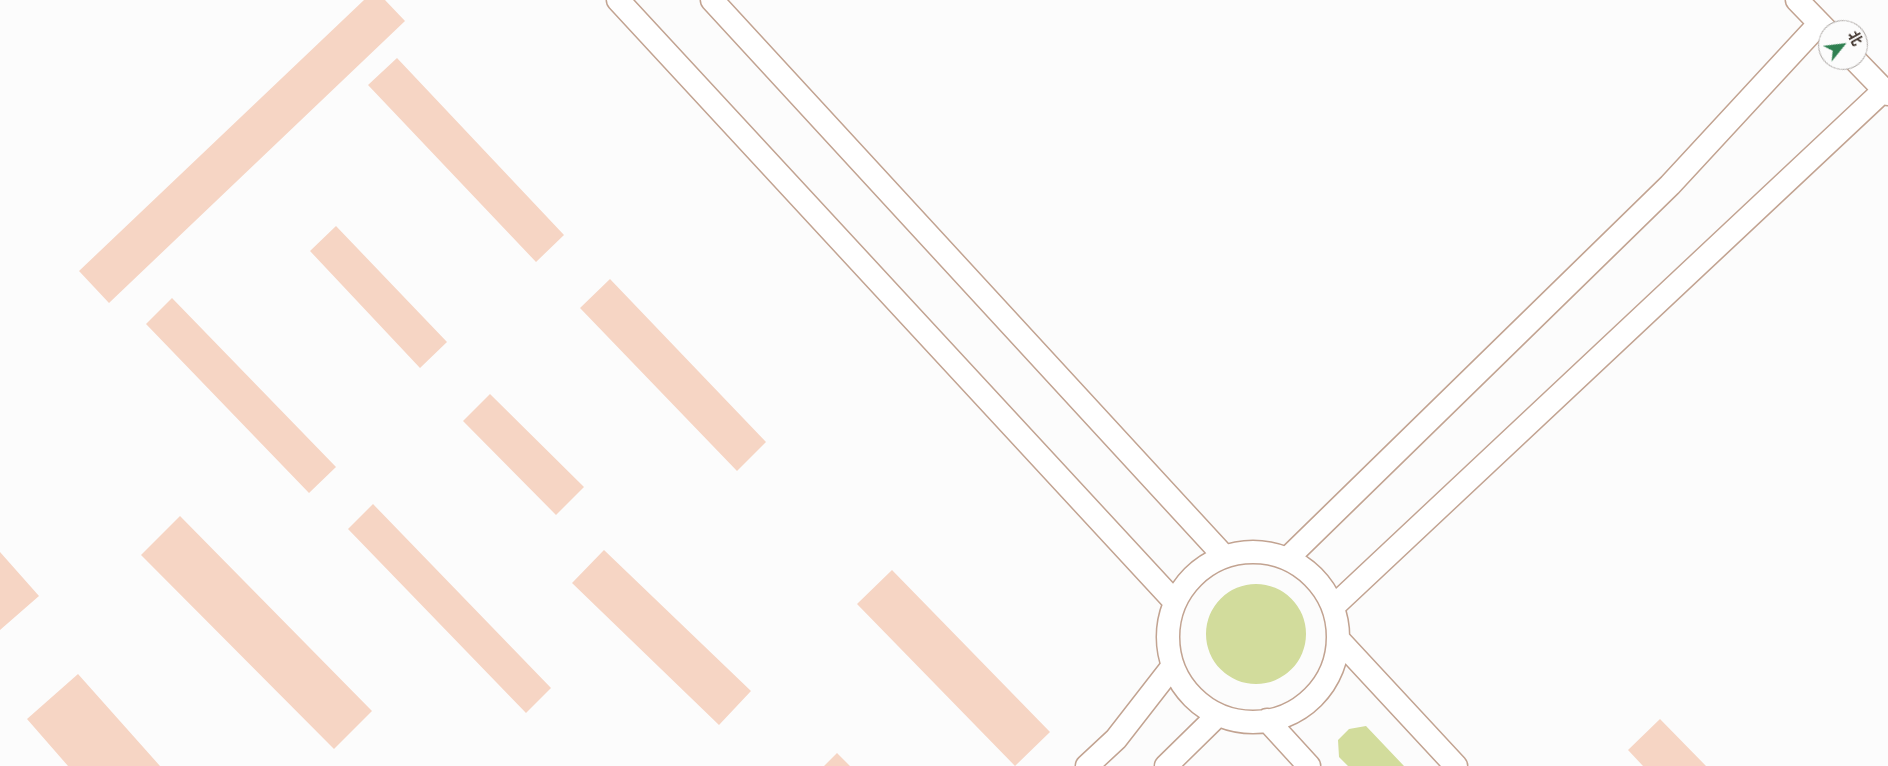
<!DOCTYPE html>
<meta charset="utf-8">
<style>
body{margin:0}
#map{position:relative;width:1888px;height:766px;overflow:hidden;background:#fcfcfc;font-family:"Public Sans","Noto Sans SC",sans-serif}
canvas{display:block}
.north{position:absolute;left:1818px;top:20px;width:50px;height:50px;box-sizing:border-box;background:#fcfcfc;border:1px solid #afaaa7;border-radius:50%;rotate:61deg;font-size:14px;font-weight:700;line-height:20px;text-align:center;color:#3b2f28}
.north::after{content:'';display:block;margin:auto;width:18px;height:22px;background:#2f8051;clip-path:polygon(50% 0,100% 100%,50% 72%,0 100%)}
</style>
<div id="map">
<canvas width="1888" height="766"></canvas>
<div class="north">北</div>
</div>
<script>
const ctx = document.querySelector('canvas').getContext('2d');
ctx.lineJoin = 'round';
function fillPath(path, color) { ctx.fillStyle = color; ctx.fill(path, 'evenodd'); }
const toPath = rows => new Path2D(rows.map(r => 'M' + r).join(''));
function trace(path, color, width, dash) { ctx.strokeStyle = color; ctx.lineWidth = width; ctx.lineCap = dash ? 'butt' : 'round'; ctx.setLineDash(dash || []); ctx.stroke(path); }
fillPath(toPath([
 '1206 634a50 50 0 1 1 100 0a50 50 0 1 1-100 0Z',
 [1366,726,1404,766,1348,766,1339,757,1338,740,1349,729]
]), '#d2dc9c');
fillPath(toPath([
 [364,0,385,0,405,21,109,303,79,271],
 [397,58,564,235,536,262,368,85],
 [336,226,447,342,420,368,310,251],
 [610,279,766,442,737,471,580,308],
 [172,298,336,467,309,493,146,324],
 [490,394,584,487,556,515,463,421],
 [373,504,551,688,526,713,348,529],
 [180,516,372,711,334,749,141,555],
 [604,550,751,691,719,725,572,583],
 [0,552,39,596,0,630],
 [892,570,1050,732,1015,766,857,604],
 [78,674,160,766,68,766,27,719],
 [1660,719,1706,766,1643,766,1628,750],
 [837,753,850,766,824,766]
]), '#f6d5c4');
const street = toPath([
 [618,0,1174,601],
 [712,0,1223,555],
 [1797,0,1828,32],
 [1855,60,1888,94],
 '1168 637a85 85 0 1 1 170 0a85 85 0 1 1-170 0Z',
 [1289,557,1670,185,1819,24],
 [1334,606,1884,90],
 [1339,640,1456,766],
 [1267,720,1309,766],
 [1087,766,1116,739,1172,667],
 [1166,766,1218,715]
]);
trace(street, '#c2a391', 25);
trace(street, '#fff', 22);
</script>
